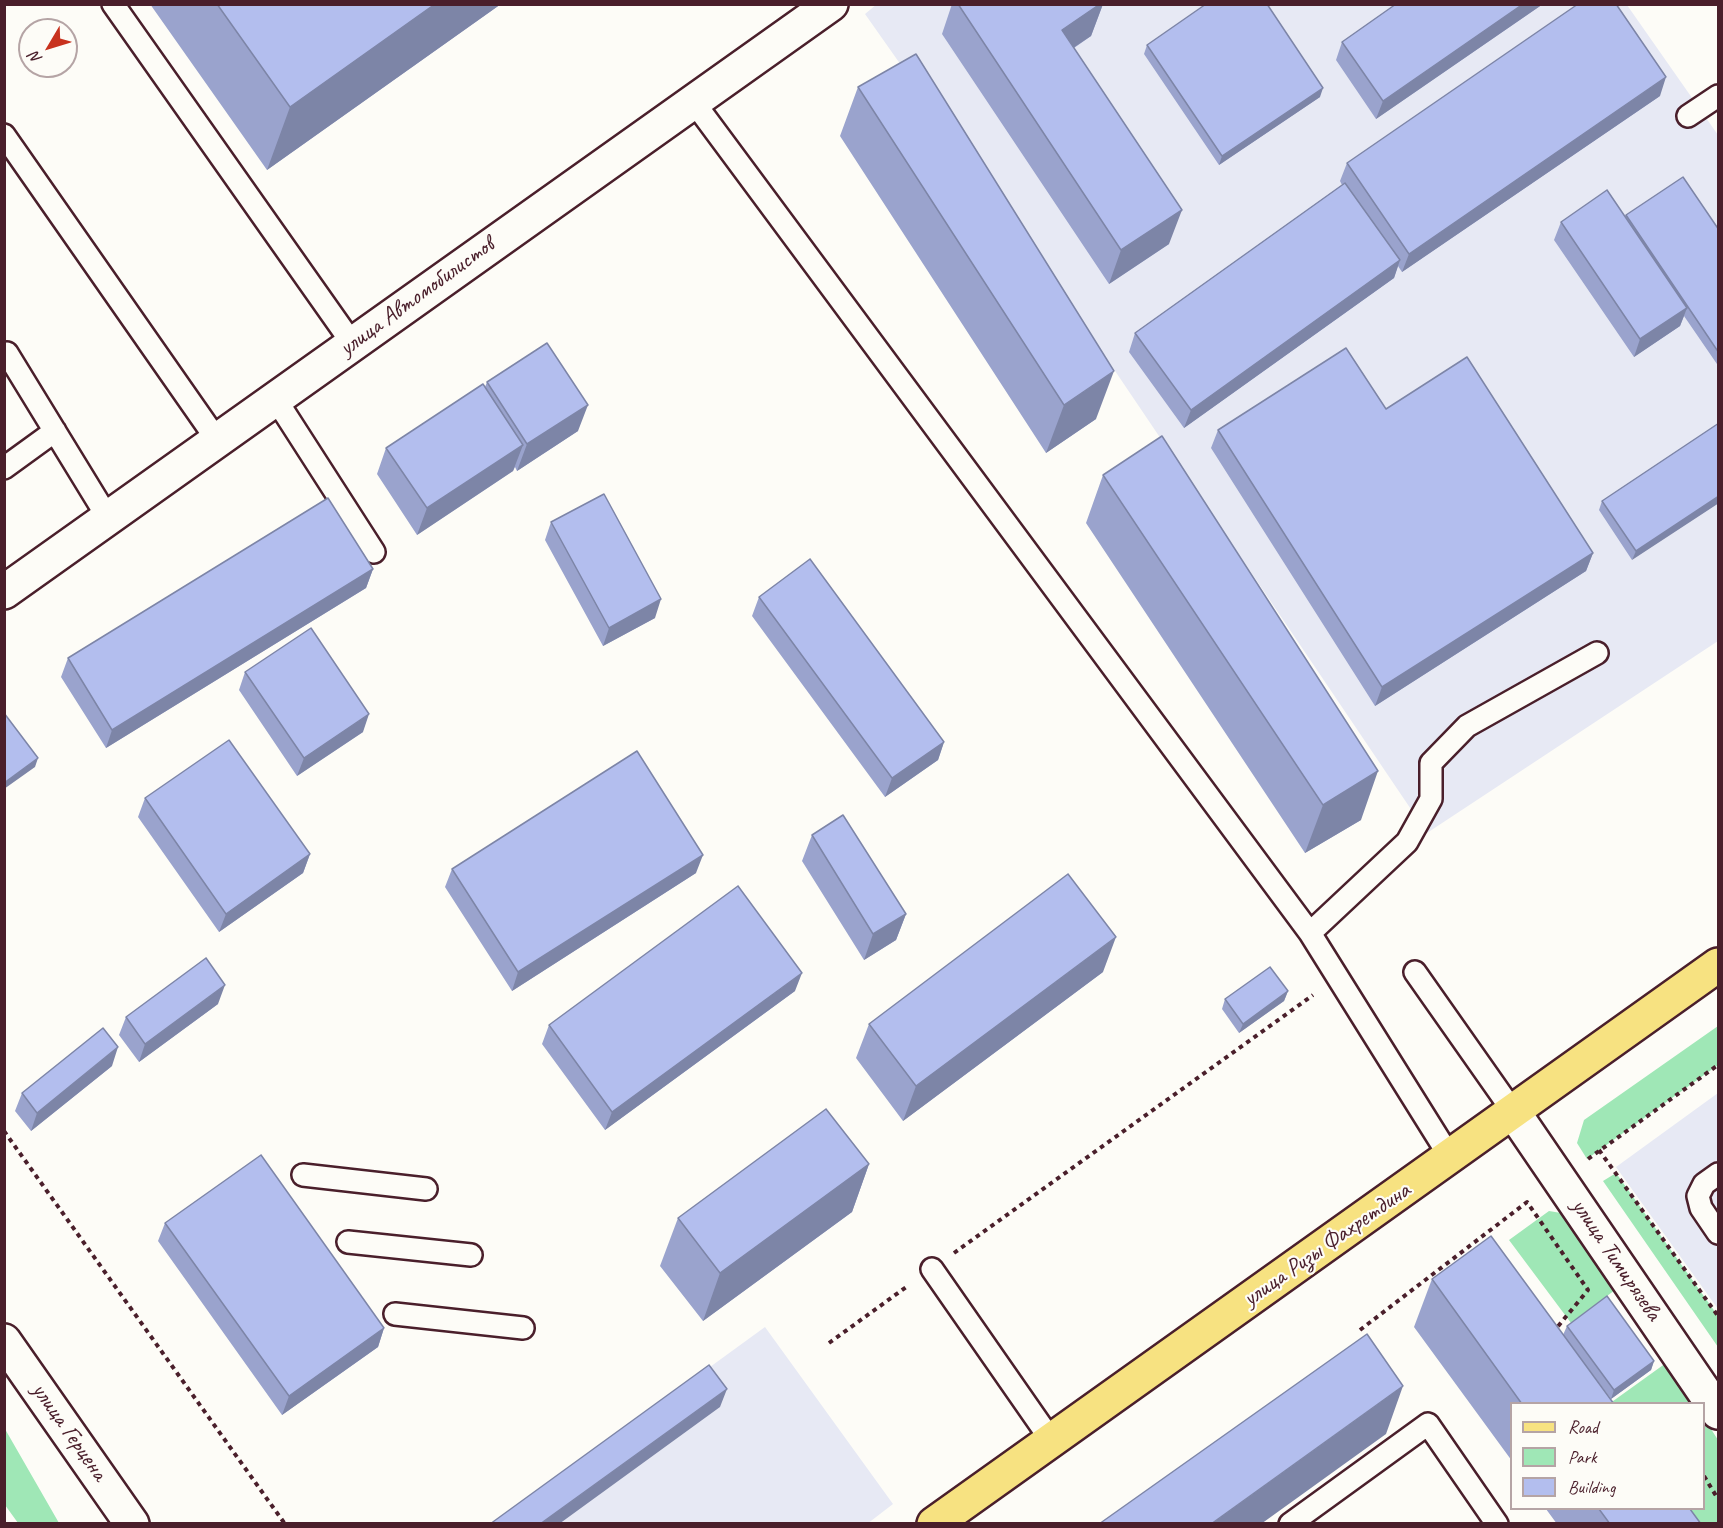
<!DOCTYPE html>
<meta charset="utf-8">
<style>
body{margin:0}
#map{position:relative;width:1723px;height:1528px;overflow:hidden;background:#fdfcf7;font-family:Caveat,sans-serif}
canvas{display:block}
.frame{position:absolute;inset:0;border:6px solid #4a1f2b;pointer-events:none}
.legend{position:absolute;left:1510px;top:1402px;width:195px;height:108px;box-sizing:border-box;background:#fdfcf7;border:2px solid #b5a4a5;margin:0;padding:8px 10px;list-style:none;font-size:18px;color:#4a1f2b}
.legend li{display:flex;align-items:center;gap:12px;height:30px}
.legend b{width:30px;border:2px solid #b5a4a5}
.north{position:absolute;left:18px;top:18px;width:60px;height:60px;box-sizing:border-box;background:#fdfcf7;border:2px solid #b5a4a5;border-radius:50%;rotate:232deg;font-size:16px;font-weight:700;line-height:24px;text-align:center;color:#4a1f2b}
.north::after{content:'';display:block;margin:auto;width:21px;height:27px;background:#c8321e;clip-path:polygon(50% 0,100% 100%,50% 72%,0 100%)}
</style>
<div id="map">
<canvas width="1723" height="1528"></canvas>
<div class="frame"></div>
<ul class="legend">
<li><b style="height:8px;background:#f7e281"></b>Road</li>
<li><b style="height:16px;background:#9fe7b6"></b>Park</li>
<li><b style="height:16px;background:#b3beee"></b>Building</li>
</ul>
<div class="north">N</div>
</div>
<script>
const ctx = document.querySelector('canvas').getContext('2d');
ctx.lineJoin = 'round';
function fillPath(path, color) { ctx.fillStyle = color; ctx.fill(path, 'evenodd'); }
const toPath = rows => new Path2D(rows.map(r => 'M' + r).join(''));
function trace(path, color, width, dash) { ctx.strokeStyle = color; ctx.lineWidth = width; ctx.lineCap = dash ? 'butt' : 'round'; ctx.setLineDash(dash || []); ctx.stroke(path); }
function drawText(font, color, halo, rows, align = 'center') {
  ctx.font = font + ' Caveat,sans-serif'; ctx.lineWidth = 4.5; ctx.setLineDash([]); ctx.textBaseline = 'middle'; ctx.strokeStyle = halo; ctx.fillStyle = color; for (const [text, x, y, turn = 0] of rows) {
    ctx.save(); ctx.translate(x, y); ctx.rotate((+turn || 0) * Math.PI / 180); ctx.textAlign = isNaN(turn) ? turn : align; if (halo) ctx.strokeText(text, 0, 0); ctx.fillText(text, 0, 0); ctx.restore();
  }
}
fillPath(toPath([
 [877,4,1627,5,1718,135,1718,641,1427,833,1082,322,865,14],
 [1718,1093,1718,1309,1616,1167],
 [765,1327,893,1504,867,1524,494,1524]
]), '#e7e9f4');
fillPath(toPath([
 [1718,1026,1718,1065,1587,1159,1577,1143,1584,1120],
 [1616,1173,1718,1316,1718,1347,1603,1181],
 [1549,1211,1561,1213,1615,1290,1571,1323,1509,1240],
 [1666,1363,1694,1404,1609,1404],
 [1704,1418,1718,1440,1718,1523,1684,1523,1673,1509,1704,1508],
 [4,1429,5,1429,59,1523,18,1523,5,1505]
]), '#9fe7b6');
const service = toPath([
 [113,4,352,343],
 [693,101,1310,933,1450,1157],
 [1688,116,1718,96],
 [4,135,217,440],
 [4,355,7,353,108,518],
 [275,398,374,552],
 [4,468,55,431],
 [1310,933,1407,842,1431,799,1431,763,1467,726,1597,653],
 [1415,972,1512,1110],
 [1718,1174,1704,1184,1698,1196,1701,1208,1718,1233],
 [303,1175,426,1189],
 [348,1242,471,1255],
 [932,1269,1051,1440],
 [395,1314,523,1328],
 [1290,1524,1428,1424,1497,1524]
]);
const minor = toPath([
 [4,592,831,4]
]);
const tertiary = toPath([
 [1512,1110,1718,1412]
]);
const secondary = toPath([
 [4,1341,132,1524]
]);
const primary = toPath([
 [934,1524,1718,965]
]);
trace(service, '#4a1f2b', 26);
trace(minor, '#4a1f2b', 38);
trace(tertiary, '#4a1f2b', 38);
trace(secondary, '#4a1f2b', 38);
trace(primary, '#4a1f2b', 38);
trace(toPath([
 [4,1131,285,1524],
 [1599,1150,1718,1316],
 [1588,1159,1718,1065],
 [954,1253,1313,995],
 [1360,1330,1527,1202,1588,1290,1555,1330],
 [829,1343,909,1285],
 [1704,1476,1718,1499]
]), '#4a1f2b', 4, [4.5, 4.5]);
trace(service, '#fdfcf7', 21);
trace(minor, '#fdfcf7', 33);
trace(tertiary, '#fdfcf7', 33);
trace(secondary, '#fdfcf7', 33);
trace(primary, '#f7e281', 33);
fillPath(toPath([
 [150,4,501,4,267,170],
 [952,4,1103,4,1091,36,1074,48,1169,244,1109,284,942,34],
 [1396,4,1543,4,1376,119,1336,60,1342,42],
 [1147,45,1320,97,1219,165,1144,54],
 [858,87,1096,419,1046,453,840,136],
 [1660,96,1402,272,1398,266,1394,278,1184,428,1129,352,1135,333,1342,185,1340,181,1347,163],
 [1626,215,1719,230,1719,367,1684,316,1680,326,1634,357,1554,240,1561,222,1625,217],
 [487,382,578,431,517,471,515,467,513,471,417,535,377,474,386,448,485,387],
 [1386,409,1593,553,1586,571,1375,706,1211,448,1218,430],
 [1719,423,1632,560,1599,510,1602,501],
 [1103,475,1361,820,1305,853,1086,523],
 [551,522,655,618,603,646,545,540],
 [373,569,366,588,106,748,61,677,68,658],
 [759,597,944,742,938,760,885,797,752,616],
 [245,672,363,732,297,776,239,690],
 [145,798,310,854,303,873,219,932,138,817],
 [812,835,906,914,896,940,864,960,802,861],
 [452,869,696,873,512,991,445,887],
 [1103,972,903,1121,856,1058,869,1024],
 [795,991,605,1130,542,1044,549,1025],
 [1288,991,1284,1001,1239,1033,1222,1009,1225,999],
 [218,1004,139,1062,119,1035,126,1017],
 [112,1066,31,1131,15,1111,22,1093],
 [869,1164,852,1212,703,1321,660,1266,678,1218],
 [165,1223,384,1328,378,1347,282,1415,158,1241],
 [1432,1279,1563,1335,1567,1326,1654,1361,1651,1370,1611,1399,1584,1363,1614,1404,1512,1404,1512,1461,1414,1327],
 [1546,1509,1690,1509,1701,1524,1557,1524]
]), '#9aa3cd');
fillPath(toPath([
 [435,4,501,4,267,170,290,107],
 [1100,4,1103,4,1091,36,1049,64,1062,30],
 [1523,4,1543,4,1376,119,1383,101],
 [1666,77,1660,96,1402,272,1409,254],
 [1323,88,1320,97,1219,165,1222,156],
 [1182,210,1169,244,1109,284,1121,250],
 [1400,260,1394,278,1184,428,1191,410],
 [1687,308,1680,326,1634,357,1640,339],
 [1114,371,1096,419,1046,453,1064,405],
 [588,405,578,431,517,471,527,444],
 [523,445,513,471,417,535,427,508],
 [1719,496,1719,503,1632,560,1636,551],
 [1593,553,1586,571,1375,706,1382,687],
 [373,569,366,588,106,748,112,730],
 [661,599,655,618,603,646,609,628],
 [369,714,363,732,297,776,304,758],
 [944,742,938,760,885,797,892,778],
 [38,758,35,767,4,789,4,783],
 [1378,771,1361,820,1305,853,1323,805],
 [310,854,303,873,219,932,226,914],
 [703,855,696,873,512,991,518,972],
 [906,914,896,940,864,960,873,934],
 [1116,937,1103,972,903,1121,916,1086],
 [802,973,795,991,605,1130,612,1112],
 [225,985,218,1004,139,1062,145,1044],
 [1288,991,1284,1001,1239,1033,1243,1024],
 [118,1047,112,1066,31,1131,37,1113],
 [869,1164,852,1212,703,1321,720,1273],
 [384,1328,378,1347,282,1415,289,1396],
 [1654,1361,1651,1370,1611,1399,1614,1390],
 [1403,1386,1386,1434,1261,1524,1211,1524],
 [727,1389,720,1407,559,1524,540,1524]
]), '#7d85a7');
const building = toPath([
 [217,4,435,4,290,107,217,4],
 [958,4,1100,4,1062,30,1182,210,1121,250,958,4],
 [1206,4,1267,4,1323,88,1222,156,1147,45,1206,4],
 [1396,4,1523,4,1383,101,1342,42,1396,4],
 [1578,4,1616,4,1666,77,1409,254,1347,163,1578,4],
 [916,54,1114,371,1064,405,858,87,916,54],
 [1683,177,1719,230,1719,353,1626,215,1683,177],
 [1345,183,1400,260,1191,410,1135,333,1345,183],
 [1607,190,1687,308,1640,339,1561,222,1607,190],
 [547,343,588,405,527,444,487,382,547,343],
 [1346,348,1386,409,1467,357,1593,553,1382,687,1218,430,1346,348],
 [483,384,523,445,427,508,386,448,483,384],
 [1719,423,1719,496,1636,551,1602,501,1719,423],
 [1162,436,1378,771,1323,805,1103,475,1162,436],
 [604,494,661,599,609,628,551,522,604,494],
 [328,498,373,569,112,730,68,658,328,498],
 [810,559,944,742,892,778,759,597,810,559],
 [311,628,369,714,304,758,245,672,311,628],
 [4,713,38,758,4,783,4,713],
 [229,740,310,854,226,914,145,798,229,740],
 [637,751,703,855,518,972,452,869,637,751],
 [843,815,906,914,873,934,812,835,843,815],
 [1068,874,1116,937,916,1086,869,1024,1068,874],
 [738,886,802,973,612,1112,549,1025,738,886],
 [206,958,225,985,145,1044,126,1017,206,958],
 [1270,967,1288,991,1243,1024,1225,999,1270,967],
 [103,1028,118,1047,37,1113,22,1093,103,1028],
 [826,1109,869,1164,720,1273,678,1218,826,1109],
 [261,1155,384,1328,289,1396,165,1223,261,1155],
 [1491,1236,1614,1404,1522,1404,1432,1279,1491,1236],
 [1607,1296,1654,1361,1614,1390,1567,1326,1607,1296],
 [1367,1334,1403,1386,1211,1524,1099,1524,1367,1334],
 [709,1365,727,1389,540,1524,490,1524,709,1365],
 [1599,1509,1690,1509,1701,1524,1610,1524,1599,1509]
]);
fillPath(building, '#b3beee');
trace(building, '#7d85a7', 1.5);
drawText('24px', '#4a1f2b', '#fdfcf7', [
 ["улица Автомобилистов",417,297,-36],
 ["улица Ризы Фахретдина",1327,1245,-35],
 ["улица Тимирязева",1616,1260,56],
 ["улица Герцена",69,1432,55]
]);
</script>
